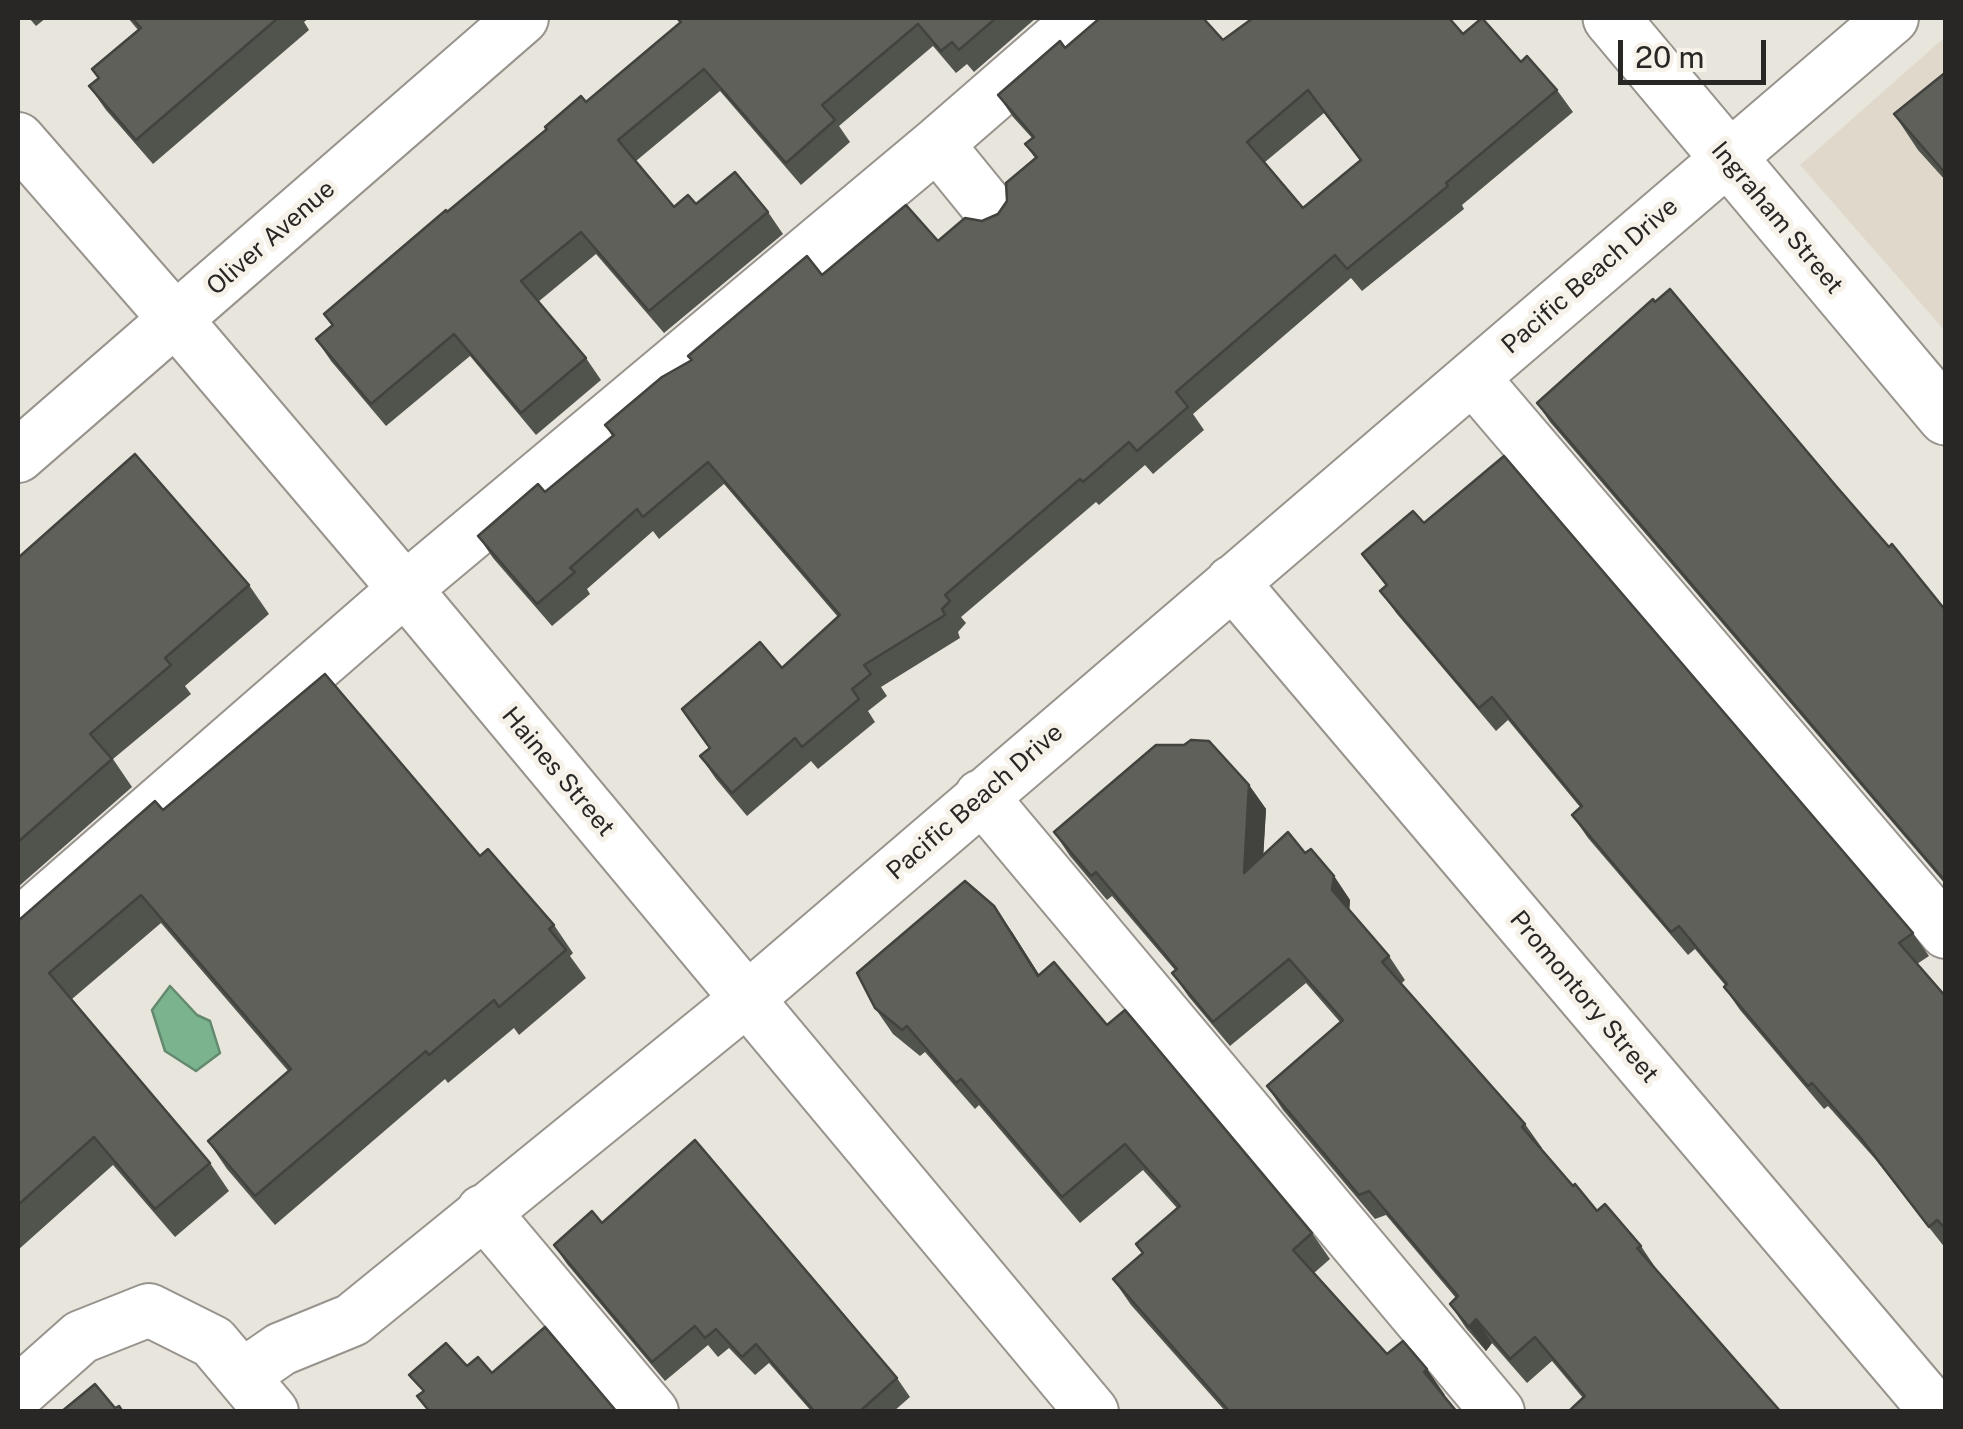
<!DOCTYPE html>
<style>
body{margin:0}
#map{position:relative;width:1963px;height:1429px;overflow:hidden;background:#e8e5dd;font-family:"Public Sans",sans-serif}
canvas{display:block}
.frame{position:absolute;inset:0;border:20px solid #292725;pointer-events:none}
.scale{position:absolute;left:1618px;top:40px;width:148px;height:45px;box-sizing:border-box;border:5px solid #292725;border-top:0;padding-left:12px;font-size:30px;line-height:35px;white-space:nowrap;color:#292725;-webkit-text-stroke:8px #f6f2ea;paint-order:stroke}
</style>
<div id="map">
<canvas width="1963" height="1429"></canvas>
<div class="frame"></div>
<div class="scale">20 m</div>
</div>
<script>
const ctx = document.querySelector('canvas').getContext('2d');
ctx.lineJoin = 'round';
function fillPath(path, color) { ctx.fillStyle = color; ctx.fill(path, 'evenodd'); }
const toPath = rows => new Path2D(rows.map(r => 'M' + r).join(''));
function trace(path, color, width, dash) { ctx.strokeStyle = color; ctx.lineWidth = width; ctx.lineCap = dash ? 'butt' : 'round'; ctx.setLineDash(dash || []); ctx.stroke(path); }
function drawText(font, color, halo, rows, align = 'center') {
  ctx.font = font + ' "Public Sans",sans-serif'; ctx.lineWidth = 10; ctx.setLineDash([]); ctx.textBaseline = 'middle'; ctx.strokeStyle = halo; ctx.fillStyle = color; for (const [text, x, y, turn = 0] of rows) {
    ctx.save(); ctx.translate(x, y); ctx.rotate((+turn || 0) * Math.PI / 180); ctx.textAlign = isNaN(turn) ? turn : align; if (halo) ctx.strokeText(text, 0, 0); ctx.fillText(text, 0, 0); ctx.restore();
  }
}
fillPath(toPath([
 [1945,37,1945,331,1800,165]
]), '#e0d9cb');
const water = toPath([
 [170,986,197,1015,210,1021,220,1053,196,1071,165,1051,152,1010,170,986]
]);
fillPath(water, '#7cb38f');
trace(water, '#63896f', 2.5);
const minor = toPath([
 [18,139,176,320,405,589,1092,1412],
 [937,144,994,214],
 [1473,378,1946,932],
 [18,456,522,18],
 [1232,582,1937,1412],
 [981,796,1498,1412],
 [18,926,405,589,937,144,1082,18],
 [483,1211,652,1412],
 [242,1376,281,1349,352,1320,747,999,1892,18],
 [18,1393,81,1337,149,1310,213,1342,272,1412]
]);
const major = toPath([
 [1611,18,1946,417]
]);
trace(minor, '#98948d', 56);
trace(major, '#98948d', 59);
trace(minor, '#fff', 52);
trace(major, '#fff', 55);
fillPath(toPath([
 [29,18,46,18,36,26],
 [128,18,309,18,304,22,309,30,153,164,106,110,89,86,98,78,92,69,138,30],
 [677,18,1036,18,974,72,967,64,956,73,933,46,839,126,850,142,801,185,720,91,636,161,674,207,696,204,768,212,783,234,664,333,596,254,538,302,586,358,601,380,536,435,470,356,386,426,331,361,316,339,332,326,324,314,447,212,586,102,681,23],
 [1463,34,1521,62,1557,90,1573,112,1462,205,1464,209,1362,291,1351,278,1193,414,1204,430,1153,474,1145,465,1099,505,1096,502,961,617,966,623,958,632,960,638,881,687,887,696,868,711,875,722,818,769,811,761,747,816,716,779,700,756,710,748,782,668,838,617,724,484,659,539,653,531,587,589,590,594,552,626,493,558,478,536,545,492,612,436,605,425,691,361,822,275,938,241,998,214,1035,158,1025,144,1032,138,1013,117,998,95,1065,48,1223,40],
 [1324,113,1360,160,1303,208,1265,162],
 [1946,72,1946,181,1918,150,1894,114],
 [1655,302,1836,486,1946,611,1946,885,1550,422,1537,403],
 [1424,523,1913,933,1929,956,1917,964,1946,997,1946,1249,1876,1160,1828,1106,1824,1109,1740,1010,1724,987,1725,985,1695,949,1688,955,1588,838,1572,815,1580,807,1508,720,1496,731,1397,614,1380,591,1386,586,1362,554],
 [18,558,249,585,269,614,185,686,191,694,113,759,132,787,18,887],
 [1249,785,1266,809,1263,855,1305,853,1334,876,1350,900,1349,910,1389,956,1405,980,1401,984,1525,1124,1542,1148,1541,1149,1573,1186,1597,1211,1641,1246,1657,1270,1583,1398,1552,1361,1527,1383,1492,1343,1486,1351,1466,1328,1450,1304,1456,1298,1386,1215,1375,1219,1283,1110,1267,1086,1340,1022,1306,983,1230,1046,1189,997,1172,973,1175,970,1112,896,1107,900,1070,856,1054,832],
 [163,810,480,856,554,925,573,953,570,956,586,978,519,1035,514,1028,448,1083,445,1079,275,1225,227,1169,208,1141,289,1072,161,923,72,999,210,1163,229,1191,175,1237,113,1165,18,1250,18,921],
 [1012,932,1039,975,1107,1025,1312,1233,1330,1259,1314,1273,1387,1354,1427,1369,1444,1396,1457,1412,1226,1412,1131,1305,1113,1279,1143,1253,1136,1244,1177,1208,1143,1170,1080,1223,979,1105,975,1109,925,1052,920,1056,893,1034,875,1008],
 [554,1245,897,1378,910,1397,893,1412,812,1412,769,1363,755,1375,729,1348,718,1357,708,1345,665,1381,567,1264]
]), '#51534d');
fillPath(toPath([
 [1249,785,1266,809,1261,897,1244,873],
 [1334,876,1350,900,1349,914,1332,890],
 [994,906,1012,932,1056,1001,1038,976],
 [1476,1319,1492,1343,1486,1351,1469,1327],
 [1427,1369,1445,1395,1442,1398,1424,1372]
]), '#42433e');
const building = toPath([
 [132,18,278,18,136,140,89,86,99,78,92,69,141,28,132,18],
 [677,18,996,18,959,50,952,42,941,51,918,24,822,105,835,120,786,163,704,69,618,140,674,207,688,195,696,204,735,172,768,212,649,311,581,232,521,281,586,358,521,413,454,334,371,404,316,339,333,325,324,314,446,210,447,212,547,129,545,127,581,96,586,102,681,22,677,18],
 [1100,18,1203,18,1223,40,1253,18,1449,18,1463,34,1482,18,1521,62,1527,56,1557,90,1446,183,1448,186,1347,269,1335,255,1176,392,1188,407,1137,451,1129,442,1083,482,1080,479,945,595,950,601,942,609,945,615,864,665,871,674,852,689,859,699,802,747,795,738,732,793,700,756,710,748,682,709,760,642,782,668,840,615,708,462,643,517,637,509,570,568,575,572,537,604,478,536,538,484,545,492,614,435,605,425,662,377,692,360,688,356,807,256,822,275,906,205,938,241,965,218,982,221,998,214,1007,201,1006,183,1037,157,1025,144,1034,137,998,95,1060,41,1065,48,1100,18],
 [1308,90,1361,160,1303,208,1247,142,1308,90],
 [1946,72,1946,174,1894,114,1946,72],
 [1670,289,1836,486,1889,547,1892,544,1946,611,1946,882,1537,403,1653,299,1655,302,1670,289],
 [135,454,249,585,165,658,171,665,90,734,112,759,18,842,18,558,135,454],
 [1504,456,1913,933,1899,943,1946,997,1946,1229,1937,1220,1929,1227,1860,1137,1812,1083,1808,1086,1724,987,1727,984,1679,926,1671,932,1572,815,1582,806,1492,697,1479,708,1380,591,1387,585,1362,554,1413,511,1424,523,1504,456],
 [325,674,480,856,488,849,554,925,549,929,566,950,499,1007,494,1000,429,1055,426,1051,255,1196,208,1141,291,1069,141,895,49,973,210,1163,155,1209,94,1137,18,1205,18,921,155,801,163,810,325,674],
 [1191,740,1209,741,1249,785,1244,873,1288,832,1305,853,1311,849,1334,876,1332,890,1389,956,1382,962,1525,1124,1522,1127,1573,1186,1575,1184,1597,1211,1605,1204,1641,1246,1637,1248,1781,1412,1568,1412,1585,1396,1535,1337,1510,1359,1476,1319,1469,1327,1450,1304,1458,1296,1369,1191,1359,1195,1267,1086,1343,1020,1289,959,1213,1022,1172,973,1177,969,1123,904,1096,872,1091,876,1054,832,1156,745,1184,745,1191,740],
 [965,881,994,906,1038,976,1054,962,1107,1025,1125,1010,1312,1233,1293,1250,1387,1354,1403,1341,1427,1369,1424,1372,1457,1412,1230,1412,1113,1279,1143,1253,1136,1244,1180,1206,1125,1144,1062,1197,961,1079,956,1083,907,1026,902,1030,875,1008,857,973,965,881],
 [695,1140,897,1378,859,1412,815,1412,756,1344,742,1357,716,1329,705,1338,695,1326,652,1362,554,1245,592,1211,602,1223,695,1140],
 [545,1327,617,1412,430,1412,417,1396,424,1391,409,1375,446,1343,467,1366,478,1357,492,1373,545,1327],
 [95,1384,115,1408,119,1406,123,1412,61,1412,95,1384]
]);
fillPath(building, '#5e6059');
trace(building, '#42433e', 2.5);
drawText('25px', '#292725', '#f6f2ea', [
 ["Ingraham Street",1777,218,50],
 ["Oliver Avenue",271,238,-41],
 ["Pacific Beach Drive",1590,276,-41],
 ["Haines Street",558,772,50],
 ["Pacific Beach Drive",975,802,-41],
 ["Promontory Street",1584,997,50]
]);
</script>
